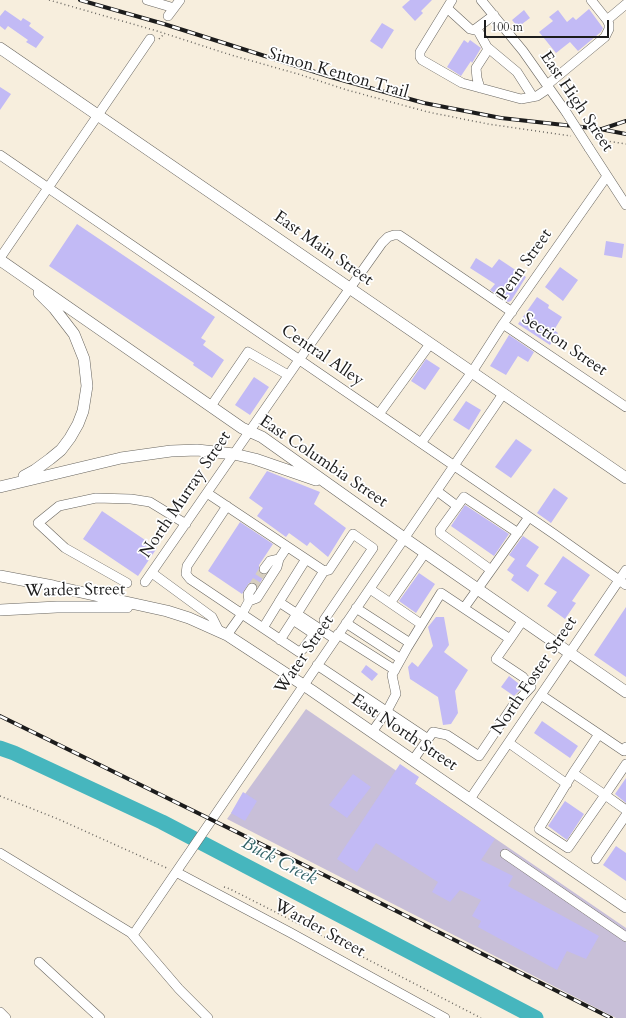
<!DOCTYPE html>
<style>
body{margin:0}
#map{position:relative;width:626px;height:1018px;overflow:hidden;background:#f7eedd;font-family:Cardo,serif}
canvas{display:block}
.scale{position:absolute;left:484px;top:20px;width:125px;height:18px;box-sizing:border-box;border:2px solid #1c1c1c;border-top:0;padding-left:5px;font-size:12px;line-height:14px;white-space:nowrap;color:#1c1c1c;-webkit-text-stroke:3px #fff;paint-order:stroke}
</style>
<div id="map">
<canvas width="626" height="1018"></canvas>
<div class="scale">100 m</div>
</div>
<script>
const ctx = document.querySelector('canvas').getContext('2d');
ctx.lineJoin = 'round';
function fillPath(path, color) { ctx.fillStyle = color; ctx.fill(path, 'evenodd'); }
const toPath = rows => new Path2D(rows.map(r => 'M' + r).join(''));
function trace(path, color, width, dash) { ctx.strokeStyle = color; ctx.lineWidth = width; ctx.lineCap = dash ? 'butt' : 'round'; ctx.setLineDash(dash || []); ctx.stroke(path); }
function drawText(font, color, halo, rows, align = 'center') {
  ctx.font = font + ' Cardo,serif'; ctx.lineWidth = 3.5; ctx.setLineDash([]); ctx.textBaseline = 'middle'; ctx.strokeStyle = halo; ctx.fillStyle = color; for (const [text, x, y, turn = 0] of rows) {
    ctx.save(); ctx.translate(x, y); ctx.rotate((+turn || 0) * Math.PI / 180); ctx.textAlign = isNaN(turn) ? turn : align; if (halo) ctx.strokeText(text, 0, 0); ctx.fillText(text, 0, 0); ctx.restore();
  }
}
fillPath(toPath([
 [306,709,626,928,626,1018,616,1018,227,819]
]), '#c8bfd8');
trace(toPath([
 [0,748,14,753,162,822,536,1018]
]), '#46b6be', 15);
fillPath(toPath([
 [410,0,432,0,421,11,423,13,415,21,402,7],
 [589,9,603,28,601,32,578,51,570,42,556,53,539,32,553,21,549,17,558,10,567,22,573,17,576,20],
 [5,10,21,21,23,18,31,23,29,26,44,37,36,48,26,42,28,40,8,26,5,30,0,26,0,16],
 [524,10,530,18,518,27,512,20],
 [382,23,394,30,382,49,370,41],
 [464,40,468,43,470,40,481,48,472,63,471,61,461,76,447,67],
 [0,87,11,94,0,110],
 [77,224,215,317,201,338,206,341,203,345,224,360,212,378,193,365,194,363,49,266],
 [606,241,624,244,622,258,604,255],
 [476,258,492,268,499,259,526,277,511,301,508,302,490,290,495,284,470,268],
 [560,267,578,280,563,301,545,287],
 [537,297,549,305,548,308,562,317,554,330,558,333,550,345,518,324],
 [509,335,534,352,528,362,518,356,506,375,490,366],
 [426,359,440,368,425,390,411,381],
 [254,377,269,387,250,415,235,405],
 [466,401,481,410,469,430,453,420],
 [516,439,532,450,511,478,495,467],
 [267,471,320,492,314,504,346,528,328,557,310,542,307,546,289,533,286,537,257,516,263,508,249,498],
 [554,488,568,498,551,523,537,513],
 [465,505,509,534,494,556,451,526],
 [102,511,157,548,138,576,83,539],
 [240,522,273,544,259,565,259,572,261,574,265,575,258,586,255,583,249,583,242,594,208,571],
 [523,536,539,547,526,566,539,575,528,592,511,580,514,575,507,570,515,559,509,555],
 [563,556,590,575,572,601,576,603,565,619,547,606,557,592,544,584],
 [419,573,435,584,416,613,399,601],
 [626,607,626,677,594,655],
 [436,617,444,617,449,645,444,652,468,670,455,691,458,713,451,724,443,725,438,697,410,679,408,667,412,662,418,667,433,646,428,627],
 [366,665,378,674,372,681,361,672],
 [509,676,523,687,514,696,501,687],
 [542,721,578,746,570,758,534,733],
 [400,764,419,777,415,784,495,839,481,860,513,876,508,886,599,936,586,959,567,951,557,970,478,927,481,921,472,916,481,900,460,890,450,902,432,892,438,882,376,843,357,872,337,859],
 [353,774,371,787,347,818,329,805],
 [626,778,626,803,615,794],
 [243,792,257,801,245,821,231,813],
 [565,801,584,814,567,840,548,826],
 [616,846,626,853,626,881,603,865]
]), '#c2baf5');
trace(toPath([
 [252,588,264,569]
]), '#d6cec0', 9, [9, 4.5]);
const minor = toPath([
 [147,0,174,8],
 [452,0,420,52,420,57,422,60,462,83,521,99,537,96,549,88],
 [481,0,523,51,566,112],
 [591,0,607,20],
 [447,8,470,29,474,30,494,15],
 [168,16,180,0],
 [477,29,487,47,517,72,533,97],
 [547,85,605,37,609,29,609,24,607,20,626,4],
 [480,88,477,78,476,68,487,51,487,47],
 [589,148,626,205],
 [0,155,554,534,626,585],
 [0,258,150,39],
 [503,324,626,407],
 [211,406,248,352,288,375],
 [379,414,430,344],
 [421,443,472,372,503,324,607,176],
 [437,491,457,506],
 [207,493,306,559,279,602,335,639],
 [227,506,187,566,186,574,190,579,242,614,249,601,248,594,252,588],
 [306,559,324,571,329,570,353,534,373,548,324,620],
 [264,569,270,561,279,559],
 [491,570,440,533,440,530,464,497,518,533],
 [152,573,212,617,219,631],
 [145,582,299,360,382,243,388,237,394,235,399,235,408,241,512,312],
 [127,583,65,548,38,523,59,506,96,498,131,499,150,502,186,524],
 [370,589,421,624],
 [249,601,257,598,277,567,279,559,287,547],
 [391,602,425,553],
 [356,608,410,643],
 [464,608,529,517],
 [346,623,401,659],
 [263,628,299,652,303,649,317,630],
 [314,634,293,620,324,571],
 [338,634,395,670],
 [227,635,242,614,263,628,279,602],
 [510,639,523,620],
 [280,640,293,620],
 [317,665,428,739],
 [541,695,624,751,626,747],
 [372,732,387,711,396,694,392,675,407,648,441,593,510,639,496,659,523,677,531,687,512,707,479,756,447,735,433,732,413,760],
 [509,743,567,784],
 [626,764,605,795,568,848,539,829,573,773,605,795,626,810],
 [573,773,599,734],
 [470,799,626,570],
 [0,853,131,933,179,989,208,1018],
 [505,854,626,937],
 [596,859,626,815],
 [176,872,291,933,445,1018],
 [133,935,503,394],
 [39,962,100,1018],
 [0,1012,6,1018]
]);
const major = toPath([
 [0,48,626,478],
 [0,260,242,428,262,437,404,538,626,692],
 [24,476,35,470,50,459,61,450,70,438,78,424,83,411,87,386,84,359,74,334,54,308,39,293],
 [0,487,121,458,171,451,197,450,234,454,255,459,316,480],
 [0,576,53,586,167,611,189,618,227,635,311,690,626,907],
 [0,610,57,607,127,607]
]);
trace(minor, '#696660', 10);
trace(major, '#696660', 12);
trace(toPath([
 [49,0,157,31,231,55,298,74,347,90,428,112,488,124,571,136],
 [159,39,165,33],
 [594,139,626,144],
 [0,796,58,819,169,869],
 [224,887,230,889,301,925,481,1018]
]), '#696660', 1.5, [1, 3]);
trace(minor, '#fff', 9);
trace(major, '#fff', 11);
const rail = toPath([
 [80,0,164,24,331,77,424,103,501,118,600,129,626,134],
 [602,129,626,121],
 [0,716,306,866,611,1018]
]);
trace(rail, '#1c1c1c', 4);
trace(rail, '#fff', 2.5, [8]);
const minorBridge = toPath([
 [566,112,589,148]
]);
trace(minorBridge, '#696660', 10, []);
trace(minorBridge, '#fff', 9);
drawText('17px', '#1c1c1c', '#fff', [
 ["Simon Kenton Trail",338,74,16],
 ["East High Street",576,102,56],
 ["East Main Street",323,249,35],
 ["Penn Street",525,265,-55],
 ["Section Street",564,345,34],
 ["Central Alley",322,356,34],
 ["East Columbia Street",323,462,34],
 ["North Murray Street",186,495,-56],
 ["Warder Street",75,591,-1],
 ["Water Street",305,655,-56],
 ["North Foster Street",535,676,-56],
 ["East North Street",404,733,34],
 ["Warder Street",319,929,29]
]);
drawText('italic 18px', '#2f6165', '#fff', [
 ["Buck Creek",279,862,28]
]);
</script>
